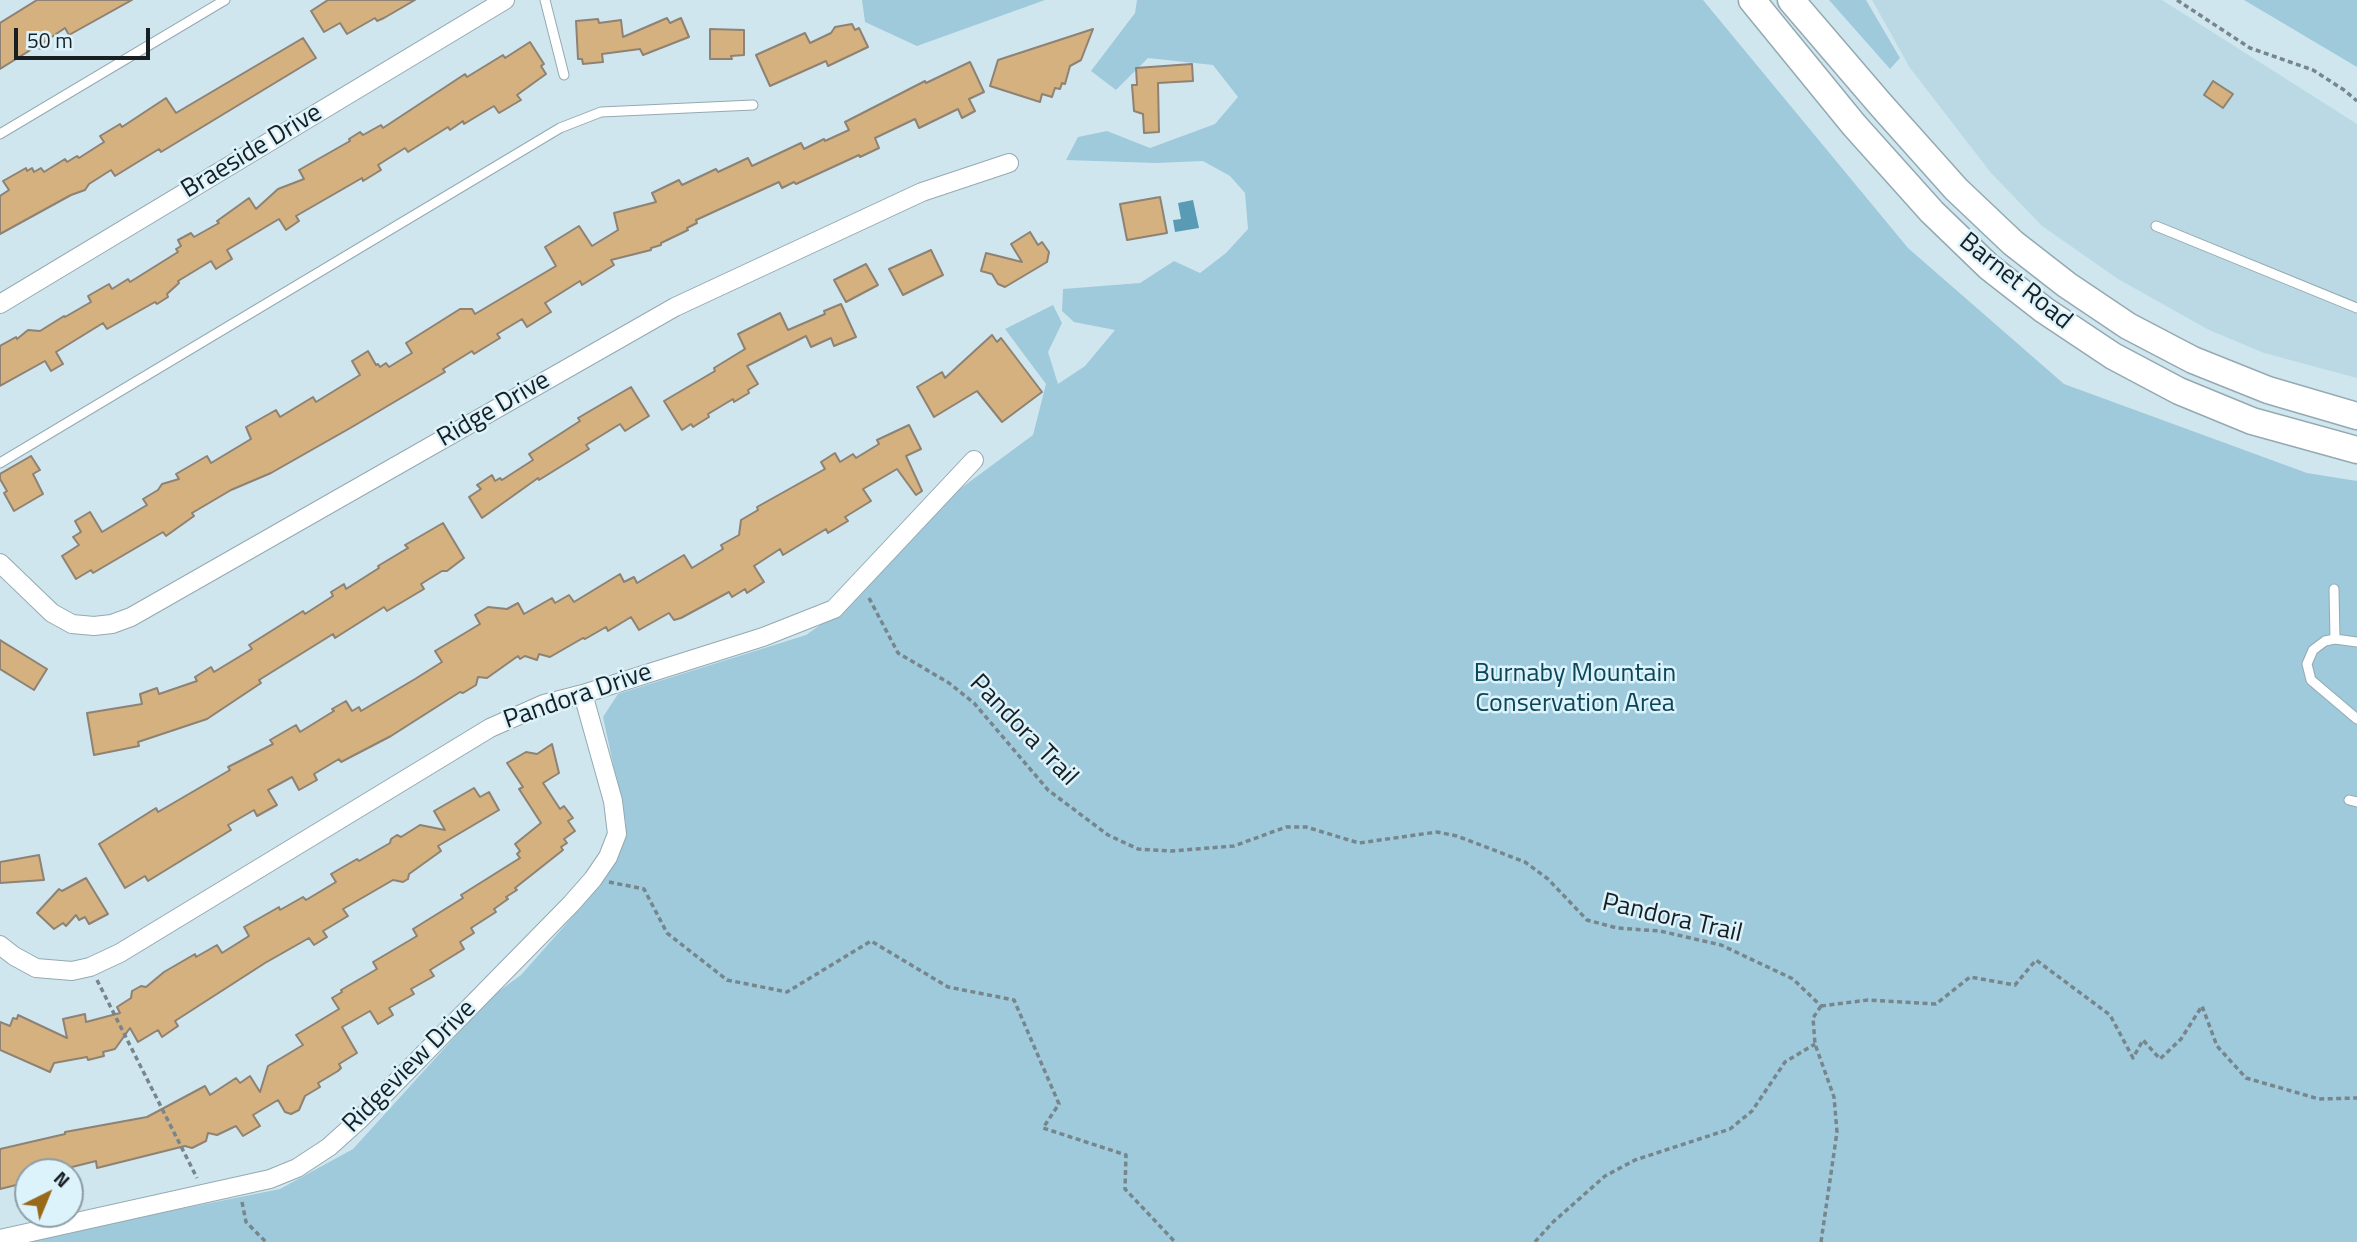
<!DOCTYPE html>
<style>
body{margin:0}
#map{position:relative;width:2357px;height:1242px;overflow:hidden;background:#d0e6ef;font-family:"Titillium Web",sans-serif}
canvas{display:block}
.north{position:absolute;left:14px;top:1158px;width:70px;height:70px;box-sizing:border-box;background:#ddf3fc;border:2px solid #8e9ea5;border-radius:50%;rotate:43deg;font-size:19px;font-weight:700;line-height:28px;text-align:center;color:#171f22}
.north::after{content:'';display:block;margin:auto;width:24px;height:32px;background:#986919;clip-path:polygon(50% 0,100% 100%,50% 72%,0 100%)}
.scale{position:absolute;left:14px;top:28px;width:136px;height:32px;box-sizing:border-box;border:4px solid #171f22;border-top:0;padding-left:9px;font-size:21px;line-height:24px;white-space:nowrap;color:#171f22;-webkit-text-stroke:5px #ddf3fc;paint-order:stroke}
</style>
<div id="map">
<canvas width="2357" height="1242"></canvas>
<div class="north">N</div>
<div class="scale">50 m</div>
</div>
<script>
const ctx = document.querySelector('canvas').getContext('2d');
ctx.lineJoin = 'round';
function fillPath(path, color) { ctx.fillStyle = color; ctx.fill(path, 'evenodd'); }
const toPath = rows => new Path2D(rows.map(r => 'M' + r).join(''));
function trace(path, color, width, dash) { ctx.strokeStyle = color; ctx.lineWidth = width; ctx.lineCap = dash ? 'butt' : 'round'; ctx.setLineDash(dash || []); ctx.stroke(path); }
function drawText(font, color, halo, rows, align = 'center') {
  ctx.font = font + ' "Titillium Web",sans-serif'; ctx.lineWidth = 5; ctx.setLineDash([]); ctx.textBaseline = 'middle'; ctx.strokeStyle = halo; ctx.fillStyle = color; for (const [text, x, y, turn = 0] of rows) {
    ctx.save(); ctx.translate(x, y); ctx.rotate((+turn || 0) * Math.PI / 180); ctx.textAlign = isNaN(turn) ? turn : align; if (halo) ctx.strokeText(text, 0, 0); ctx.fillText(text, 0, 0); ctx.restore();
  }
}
fillPath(toPath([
 [1872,0,2162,0,2357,124,2357,378,2264,353,2209,330,2118,279,2042,226,1991,173,1910,68]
]), '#bbd9e5');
fillPath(toPath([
 [862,0,1045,0,917,46,865,22],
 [1137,0,1703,0,1908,248,2064,384,2307,473,2357,481,2357,1242,16,1242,280,1189,353,1149,491,997,521,975,582,906,626,824,603,717,618,694,806,635,853,602,949,497,1033,435,1046,384,1005,329,1053,305,1062,323,1048,352,1058,384,1085,366,1115,330,1074,322,1062,311,1063,289,1140,283,1174,261,1200,273,1226,253,1248,229,1245,193,1230,176,1203,161,1156,163,1066,160,1078,137,1107,131,1150,148,1215,124,1238,97,1213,65,1148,58,1116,90,1091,71,1135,13],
 [1829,0,1866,0,1900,58,1890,69],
 [2244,0,2357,0,2357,67]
]), '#9fcadb');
fillPath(toPath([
 [1193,200,1199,228,1175,232,1173,220,1181,219,1178,203]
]), '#599bb4');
const building = toPath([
 [37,0,132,0,69,35,65,28,44,42,40,49,37,46,0,69,0,23,37,0],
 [328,0,415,0,384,18,377,21,375,18,347,34,340,23,324,32,311,11,328,0],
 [667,18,670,23,681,18,689,37,643,55,640,49,602,54,603,62,583,64,582,59,578,59,576,21,598,19,599,23,621,20,623,37,667,18],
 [852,24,855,30,859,28,868,47,828,66,826,61,770,86,756,55,805,33,810,43,831,33,835,27,852,24],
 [710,29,744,30,744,55,731,56,732,59,710,59,710,29],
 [1093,29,1081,60,1070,66,1065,84,1062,83,1060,89,1055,88,1052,97,1042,94,1040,102,990,86,998,60,1093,29],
 [303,38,316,58,161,152,159,149,115,176,111,170,89,184,85,190,71,195,0,234,0,196,9,190,3,181,26,168,27,171,32,168,34,172,41,168,44,172,65,159,67,162,77,156,79,158,104,142,100,136,120,124,122,127,166,98,176,113,303,38],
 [530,42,544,64,541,66,546,74,517,95,521,100,499,113,494,106,464,124,463,121,450,130,448,127,408,152,405,148,378,165,381,170,363,181,362,178,296,216,299,221,286,230,279,219,227,250,232,259,216,269,211,261,178,281,179,283,167,294,168,297,157,304,155,302,107,329,103,323,56,352,63,364,51,371,45,361,0,386,0,346,16,337,17,339,28,330,40,331,64,316,65,317,91,302,88,296,109,284,112,289,128,279,130,282,178,252,176,249,181,246,178,240,191,233,194,237,219,223,217,221,249,198,256,209,278,189,304,179,299,170,350,141,349,139,360,132,363,135,381,125,383,128,465,74,467,77,503,55,505,58,530,42],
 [970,62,984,92,969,99,975,111,962,118,958,109,919,128,915,119,875,138,879,148,860,157,859,155,796,184,794,182,782,188,779,182,696,220,697,223,687,228,688,230,661,243,661,245,651,248,651,250,611,260,614,265,582,285,580,281,545,303,551,312,527,327,522,319,497,334,500,338,474,354,472,351,443,369,445,372,352,427,271,473,231,490,192,513,194,516,166,536,163,532,93,573,91,570,76,579,62,556,79,545,73,537,81,532,75,521,90,512,102,532,147,505,143,499,158,490,162,484,179,479,176,474,207,456,211,463,251,439,246,427,276,410,280,417,313,397,316,402,360,375,352,361,368,351,376,365,378,364,380,367,386,363,389,367,412,353,406,343,460,309,472,309,475,314,556,266,545,247,579,226,592,246,618,230,614,213,656,202,652,193,679,180,682,185,716,169,718,172,748,158,752,166,801,143,804,149,824,139,825,141,849,130,845,122,925,81,926,83,970,62],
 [1192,64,1193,81,1158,83,1159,132,1144,133,1143,114,1134,111,1132,85,1137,85,1136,68,1192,64],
 [2213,81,2233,94,2223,108,2204,95,2213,81],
 [1160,197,1167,233,1127,240,1120,204,1160,197],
 [1030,232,1038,245,1042,242,1049,252,1047,262,1005,287,998,284,992,274,981,271,986,253,1022,262,1011,244,1030,232],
 [931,250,943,275,903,295,889,269,931,250],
 [866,264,878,285,846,302,834,280,866,264],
 [841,304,856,337,834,346,831,338,811,347,806,336,747,366,758,384,748,390,749,393,734,402,733,399,708,414,709,417,693,427,691,424,682,430,664,401,715,371,714,368,745,349,738,334,780,313,788,330,825,314,824,311,841,304],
 [992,335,997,342,1001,338,1042,392,1002,422,977,391,934,417,917,387,942,372,945,378,992,335],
 [631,387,649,416,625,431,620,424,586,445,589,449,539,480,538,478,482,518,469,497,481,489,477,485,492,475,495,481,500,478,502,480,533,460,529,454,580,421,578,418,631,387],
 [909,425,921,449,906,456,922,491,916,495,897,469,863,489,871,501,845,517,848,521,828,533,826,529,783,555,780,549,754,566,764,582,747,593,745,589,732,597,729,592,681,618,674,620,669,613,639,630,631,617,608,631,606,627,585,639,583,638,550,657,539,654,537,660,525,656,520,659,518,656,487,678,478,677,476,685,463,693,460,692,391,736,341,762,339,759,314,774,317,780,299,790,292,777,268,790,277,805,257,816,254,810,228,825,231,830,148,881,145,876,125,888,99,844,156,808,158,812,230,770,228,767,273,744,270,740,296,725,300,732,334,711,332,709,346,701,352,711,359,707,361,711,415,679,442,662,435,651,480,624,475,615,488,607,507,609,518,603,524,614,552,598,555,603,569,595,574,602,620,574,624,582,634,577,637,583,684,555,692,568,723,549,721,545,739,535,741,520,758,510,757,507,825,469,821,462,835,453,840,462,853,454,856,458,879,444,877,440,909,425],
 [31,456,40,470,33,474,43,494,14,511,4,493,7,491,0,479,0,474,31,456],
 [443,523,464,558,447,571,442,571,421,584,424,589,387,611,384,607,335,638,333,634,259,680,261,683,207,719,138,742,139,746,94,755,87,713,142,704,140,694,157,688,159,694,197,681,195,677,211,667,214,672,252,649,249,645,303,611,305,614,333,596,331,592,344,584,346,589,379,568,378,566,408,548,405,545,443,523],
 [0,640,47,669,34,690,0,669,0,640],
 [552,744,559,773,543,783,560,809,564,806,573,818,568,821,575,831,564,839,567,843,561,847,563,850,515,888,517,890,506,897,508,899,494,909,496,912,471,928,474,933,460,942,464,949,430,970,434,976,411,989,414,994,389,1008,393,1015,378,1024,370,1011,342,1027,357,1053,339,1064,341,1068,338,1071,318,1083,320,1087,305,1096,299,1110,291,1114,285,1112,278,1100,253,1115,260,1126,243,1136,236,1126,217,1135,208,1133,206,1141,192,1148,185,1146,97,1168,96,1161,68,1168,69,1172,28,1172,28,1182,0,1189,0,1149,65,1134,65,1132,147,1117,205,1086,210,1095,236,1078,240,1083,250,1076,260,1092,268,1066,303,1045,296,1035,339,1009,332,998,342,992,341,990,377,969,373,962,417,936,413,929,463,898,461,895,520,858,517,854,520,851,515,844,541,823,519,789,523,787,507,763,526,752,537,754,552,744],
 [474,788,480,797,489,792,499,810,438,846,441,851,409,874,408,879,403,882,393,880,343,909,348,916,323,931,327,937,314,945,309,938,265,963,175,1021,178,1026,162,1037,158,1030,138,1042,130,1028,115,1049,103,1052,104,1056,88,1060,87,1057,54,1063,50,1072,0,1050,0,1022,10,1026,13,1018,17,1019,18,1015,67,1038,63,1019,85,1014,86,1022,120,1013,117,1007,131,998,132,991,141,986,146,987,164,972,195,954,196,957,217,945,222,953,249,936,244,927,279,907,280,910,303,897,306,900,336,882,331,874,357,859,359,861,390,843,391,839,397,835,401,837,420,825,445,830,434,811,474,788],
 [39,855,44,880,0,883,0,862,39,855],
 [86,878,108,914,89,924,85,917,79,920,76,915,66,926,63,923,54,929,37,913,59,889,62,891,86,878]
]);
fillPath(building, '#d4b17f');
trace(building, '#8d8273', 2);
const lane = toPath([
 [545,0,564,75],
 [0,134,225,0],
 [2156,226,2357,308],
 [0,463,560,128,601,112,753,105],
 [2334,589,2335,639],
 [2357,642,2335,639,2325,641,2313,650,2307,664,2311,680,2357,719],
 [2349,800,2357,802]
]);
const street = toPath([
 [0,304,505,0],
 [0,563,52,613,72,624,94,626,112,624,131,617,675,307,922,192,1009,163],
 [0,945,14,956,36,968,72,971,90,967,120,953,490,728,544,704,583,694,763,637,834,609,974,460],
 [0,1239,270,1179,297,1168,329,1147,360,1119,571,904,593,879,608,857,617,834,613,801,583,694]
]);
const primary = toPath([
 [1752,0,1854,125,1932,212,1989,267,2044,310,2113,356,2179,391,2252,421,2357,450],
 [1791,0,1881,105,1956,189,2013,243,2067,285,2128,326,2193,360,2268,390,2357,416]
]);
trace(lane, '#94a9b1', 11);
trace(street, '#94a9b1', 20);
trace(primary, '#94a9b1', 29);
trace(toPath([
 [2177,0,2250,48,2313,70,2344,90,2357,101],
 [869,598,898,653,949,683,974,703,1048,790,1108,835,1138,849,1171,851,1234,846,1286,827,1306,827,1359,843,1437,832,1457,836,1525,862,1548,879,1587,920,1617,928,1660,931,1721,945,1793,979,1821,1006],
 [609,882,644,889,667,933,727,980,787,992,871,941,948,987,1014,1000,1059,1104,1043,1128,1126,1155,1125,1189,1175,1242],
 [97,980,197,1178],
 [1821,1006,1868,1000,1936,1004,1970,977,2015,985,2036,960,2110,1015,2133,1058,2143,1040,2160,1059,2181,1039,2202,1006,2217,1046,2246,1078,2319,1099,2357,1098],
 [242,1202,246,1222,266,1242],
 [1535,1242,1552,1223,1605,1176,1635,1160,1730,1129,1752,1111,1785,1062,1815,1044],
 [1821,1242,1837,1132,1834,1097,1815,1044,1813,1018,1821,1006]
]), '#76868c', 3.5, [5, 3.5]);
trace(lane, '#fff', 9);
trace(street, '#fff', 18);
trace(primary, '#fff', 26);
drawText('26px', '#171f22', '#ddf3fc', [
 ["Braeside Drive",252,152,-31],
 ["Barnet Road",2015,282,39],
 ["Ridge Drive",494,410,-30],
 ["Pandora Drive",578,697,-19],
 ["Pandora Trail",1023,731,46],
 ["Pandora Trail",1672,919,13],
 ["Ridgeview Drive",410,1067,-45]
]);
drawText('26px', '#0b4658', '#ddf3fc', [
 ["Burnaby Mountain",1575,675],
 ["Conservation Area",1575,705]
]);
</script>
